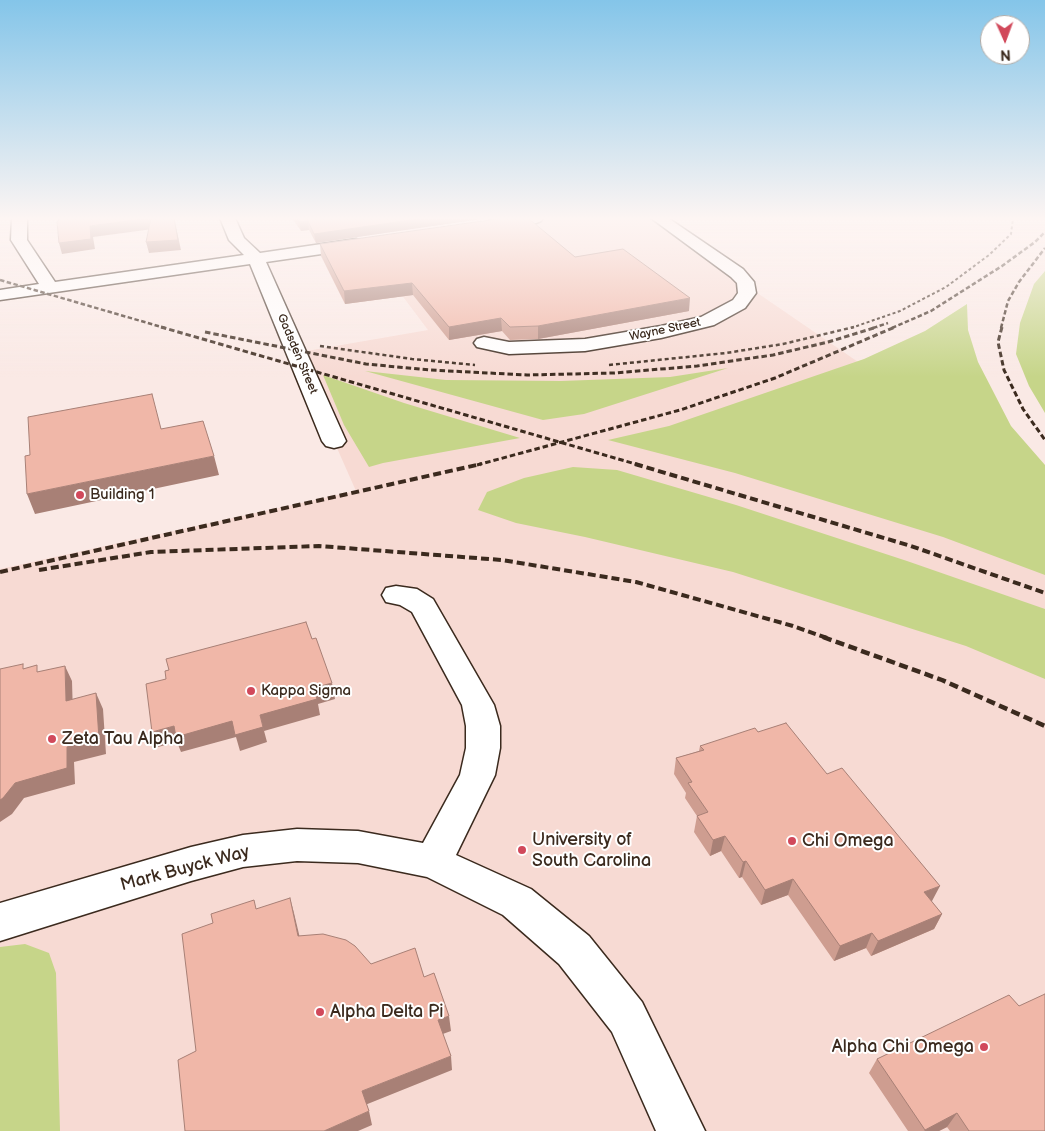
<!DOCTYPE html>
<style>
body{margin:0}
#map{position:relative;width:1045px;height:1131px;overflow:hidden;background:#fae9e5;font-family:"Balsamiq Sans",sans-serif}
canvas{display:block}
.north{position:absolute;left:980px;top:15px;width:50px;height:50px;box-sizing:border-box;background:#fff;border:1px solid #b1aaa5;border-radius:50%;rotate:178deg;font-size:14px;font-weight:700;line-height:20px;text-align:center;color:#3b2a1e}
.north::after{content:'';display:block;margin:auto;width:18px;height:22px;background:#d1495b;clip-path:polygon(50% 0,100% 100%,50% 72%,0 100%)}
</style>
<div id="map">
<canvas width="1045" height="1131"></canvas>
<div class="north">N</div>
</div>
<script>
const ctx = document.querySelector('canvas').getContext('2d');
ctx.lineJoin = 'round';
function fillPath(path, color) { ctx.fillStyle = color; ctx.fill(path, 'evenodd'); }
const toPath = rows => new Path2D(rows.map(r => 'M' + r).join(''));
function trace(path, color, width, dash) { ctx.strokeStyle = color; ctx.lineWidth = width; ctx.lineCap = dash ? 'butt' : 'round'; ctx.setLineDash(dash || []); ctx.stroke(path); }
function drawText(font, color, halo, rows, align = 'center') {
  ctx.font = font + ' "Balsamiq Sans",sans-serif'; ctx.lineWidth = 4; ctx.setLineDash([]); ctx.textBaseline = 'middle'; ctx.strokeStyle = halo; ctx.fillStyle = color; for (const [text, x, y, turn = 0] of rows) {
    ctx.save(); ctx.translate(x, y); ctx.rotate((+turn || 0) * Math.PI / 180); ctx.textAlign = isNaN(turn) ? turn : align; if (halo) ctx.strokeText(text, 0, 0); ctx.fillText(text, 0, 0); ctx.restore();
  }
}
fillPath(toPath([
 [528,218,648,218,1045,490,1045,1131,0,1131,0,569,356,491,295,353,428,330,361,241]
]), '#f7dad3');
fillPath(toPath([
 [1045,271,1045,413,1029,386,1016,354,1020,323,1034,284],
 [967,304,968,330,978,362,1011,426,1045,465,1045,575,943,537,735,473,608,440,669,426,864,359,925,331],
 [728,368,584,414,543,420,365,371,446,380,561,381,670,377],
 [323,375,404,403,520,438,383,463,369,467,344,425],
 [573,467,617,470,736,505,907,561,1045,609,1045,679,966,646,733,572,585,537,516,523,478,510,487,492,524,478],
 [25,944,49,953,56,973,60,1131,0,1131,0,947]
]), '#c6d589');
const street = toPath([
 [12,218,27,218,27,240,55,282,244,255,229,240,220,218,235,218,244,238,260,253,356,239,362,241,364,244,362,247,356,249,266,262,346,441,342,446,334,448,326,446,322,441,250,264,0,300,0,290,39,284,11,240,12,218],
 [501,218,543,218,541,221,536,223,493,229,488,227,485,224,488,221,501,218],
 [651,218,668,218,743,269,754,282,756,293,745,308,714,325,661,338,585,351,509,354,477,347,474,343,477,339,484,337,509,342,585,339,661,326,701,317,733,300,738,293,737,283,731,277,651,218],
 [396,586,417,589,433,599,494,705,500,726,500,748,495,775,456,855,531,889,589,936,642,1002,705,1131,656,1131,612,1032,559,964,503,915,427,877,358,863,297,861,243,867,191,881,0,941,0,903,191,847,243,835,297,829,358,831,423,843,460,775,466,748,466,726,462,705,412,612,400,605,386,602,382,595,386,588,396,586]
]);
trace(street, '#3b2a1e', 3);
trace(toPath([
 [851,328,900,311,946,287,989,255,1011,234,1013,218]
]), '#3b2a1e', 2, [3, 2.5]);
trace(toPath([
 [320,346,412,359,475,365],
 [609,365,726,353,783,344,854,327]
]), '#3b2a1e', 2.5, [4, 3]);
fillPath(street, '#fff');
trace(toPath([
 [0,280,165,328],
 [873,328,888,323],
 [892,328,931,311,1002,266,1035,242,1045,232],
 [1001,328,1008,301,1019,282,1045,248]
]), '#3b2a1e', 2.5, [4.5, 2.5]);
trace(toPath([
 [161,327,639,465],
 [1002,327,998,342,1004,370,1023,409,1045,440],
 [205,332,366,364,430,370,527,375,614,373,697,366,773,355,828,342,877,327],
 [477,465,680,410,775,378,895,327]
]), '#3b2a1e', 3, [5.5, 3]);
trace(toPath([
 [635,464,911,546,1045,593],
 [39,570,151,552,319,546,502,560,636,582,793,626,827,638],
 [0,572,481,464]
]), '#3b2a1e', 4, [8, 4]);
trace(toPath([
 [823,637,942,680,1045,726]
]), '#3b2a1e', 4.5, [9, 4.5]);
fillPath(toPath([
 [292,218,487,218,316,243,309,230,301,231],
 [320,244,575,257,689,311,538,339,510,340,502,331,449,340,413,295,345,304,321,256],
 [758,732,827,774,932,901,931,901,942,914,934,929,871,956,866,948,834,961,788,895,761,905,742,877,739,878,721,851,710,856,694,832,697,816,685,798,686,793,674,774,676,758,699,751,700,746],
 [1019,1006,1045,1131,950,1131,947,1127,939,1131,908,1131,869,1073,877,1059]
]), '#ce9d90');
fillPath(toPath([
 [151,218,153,229,93,237,95,249,62,254,59,243,90,226],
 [174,218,181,250,149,253,146,242],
 [425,218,487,218,316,243,314,234],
 [308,221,309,230,301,231,299,222],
 [412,283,413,295,345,304,344,291],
 [690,298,689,311,538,339,538,326],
 [501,318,502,331,449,340,449,327],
 [214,456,219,475,35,514,27,494],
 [65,666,72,681,73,716,66,701],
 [332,683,335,699,318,704,320,715,264,731,260,715,313,688],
 [96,693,103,709,106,754,74,762,75,784,24,798,12,814,0,822,0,800],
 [232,721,263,727,267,742,240,751,236,737,181,752,177,742,158,747,152,732,174,726],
 [725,836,721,851,710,856,713,840],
 [746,861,742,877,739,878,743,862],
 [793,879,788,895,761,905,765,890],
 [940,886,932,901,917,908,924,892],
 [290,898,294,913,303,951,298,936],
 [942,914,934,929,871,956,878,941],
 [872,933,866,948,834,961,840,946],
 [449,1016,451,1031,440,1035,438,1020],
 [451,1056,452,1070,365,1105,362,1091],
 [369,1111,372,1125,358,1131,324,1131],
 [957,1113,947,1127,939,1131,924,1131,925,1130]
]), '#a88076');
const building = toPath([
 [60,218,174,218,178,240,146,242,151,218,90,226,91,239,59,243,57,222,60,218],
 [297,218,425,218,314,234,308,221,299,222,297,218],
 [504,218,528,218,575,257,623,249,690,298,538,326,510,327,501,318,449,327,412,283,344,291,320,244,504,218],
 [152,394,161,429,203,421,214,456,27,494,25,456,30,455,28,417,152,394],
 [306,622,312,639,316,638,332,683,313,688,317,699,260,715,263,727,235,735,232,721,176,737,174,726,152,732,146,684,166,679,165,671,169,670,166,659,306,622],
 [23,664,23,669,37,665,37,672,65,666,66,701,96,693,99,739,67,747,67,768,15,783,3,798,0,800,0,669,23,664],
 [786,723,827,774,842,768,940,886,924,892,942,914,878,941,872,933,840,946,793,879,765,890,746,861,743,862,725,836,713,840,697,816,708,812,688,783,692,782,676,758,704,750,700,746,755,728,758,732,786,723],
 [290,898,298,936,323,934,346,940,355,946,371,964,415,948,424,977,434,973,449,1016,438,1020,451,1056,362,1091,369,1111,324,1131,185,1131,178,1060,196,1051,182,934,213,923,211,914,254,900,256,909,290,898],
 [1045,994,1045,1131,969,1131,957,1113,925,1130,877,1059,1009,995,1019,1006,1045,994]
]);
fillPath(building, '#f0b7a8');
trace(building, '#a88076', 1);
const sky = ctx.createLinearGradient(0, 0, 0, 377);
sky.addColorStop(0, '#84c5e9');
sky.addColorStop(0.58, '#fdf5f3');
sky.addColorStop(1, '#fdf5f300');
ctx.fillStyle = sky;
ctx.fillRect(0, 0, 1045, 377);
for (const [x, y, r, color] of [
 [80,495,5,"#d1495b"],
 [251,691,5,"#d1495b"],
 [52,739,5,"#d1495b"],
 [792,841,5,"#d1495b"],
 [522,850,5,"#d1495b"],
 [320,1012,5,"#d1495b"],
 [984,1047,5,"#d1495b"]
]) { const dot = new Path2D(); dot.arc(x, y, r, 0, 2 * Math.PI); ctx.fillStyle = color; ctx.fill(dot); trace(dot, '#fff', 2); }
drawText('12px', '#3b2a1e', '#fff', [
 ["Wayne Street",665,330,-12],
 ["Gadsden Street",297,354,67]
]);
drawText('15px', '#3b2a1e', '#fff', [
 ["Building 1",90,495],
 ["Kappa Sigma",261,691]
], 'left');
drawText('18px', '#3b2a1e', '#fff', [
 ["Zeta Tau Alpha",62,739],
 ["University of",532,840],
 ["South Carolina",532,861],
 ["Chi Omega",802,841],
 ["Alpha Delta Pi",330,1012],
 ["Alpha Chi Omega",974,1047,"right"]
], 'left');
drawText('18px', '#3b2a1e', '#fff', [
 ["Mark Buyck Way",185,869,-15]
]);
</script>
